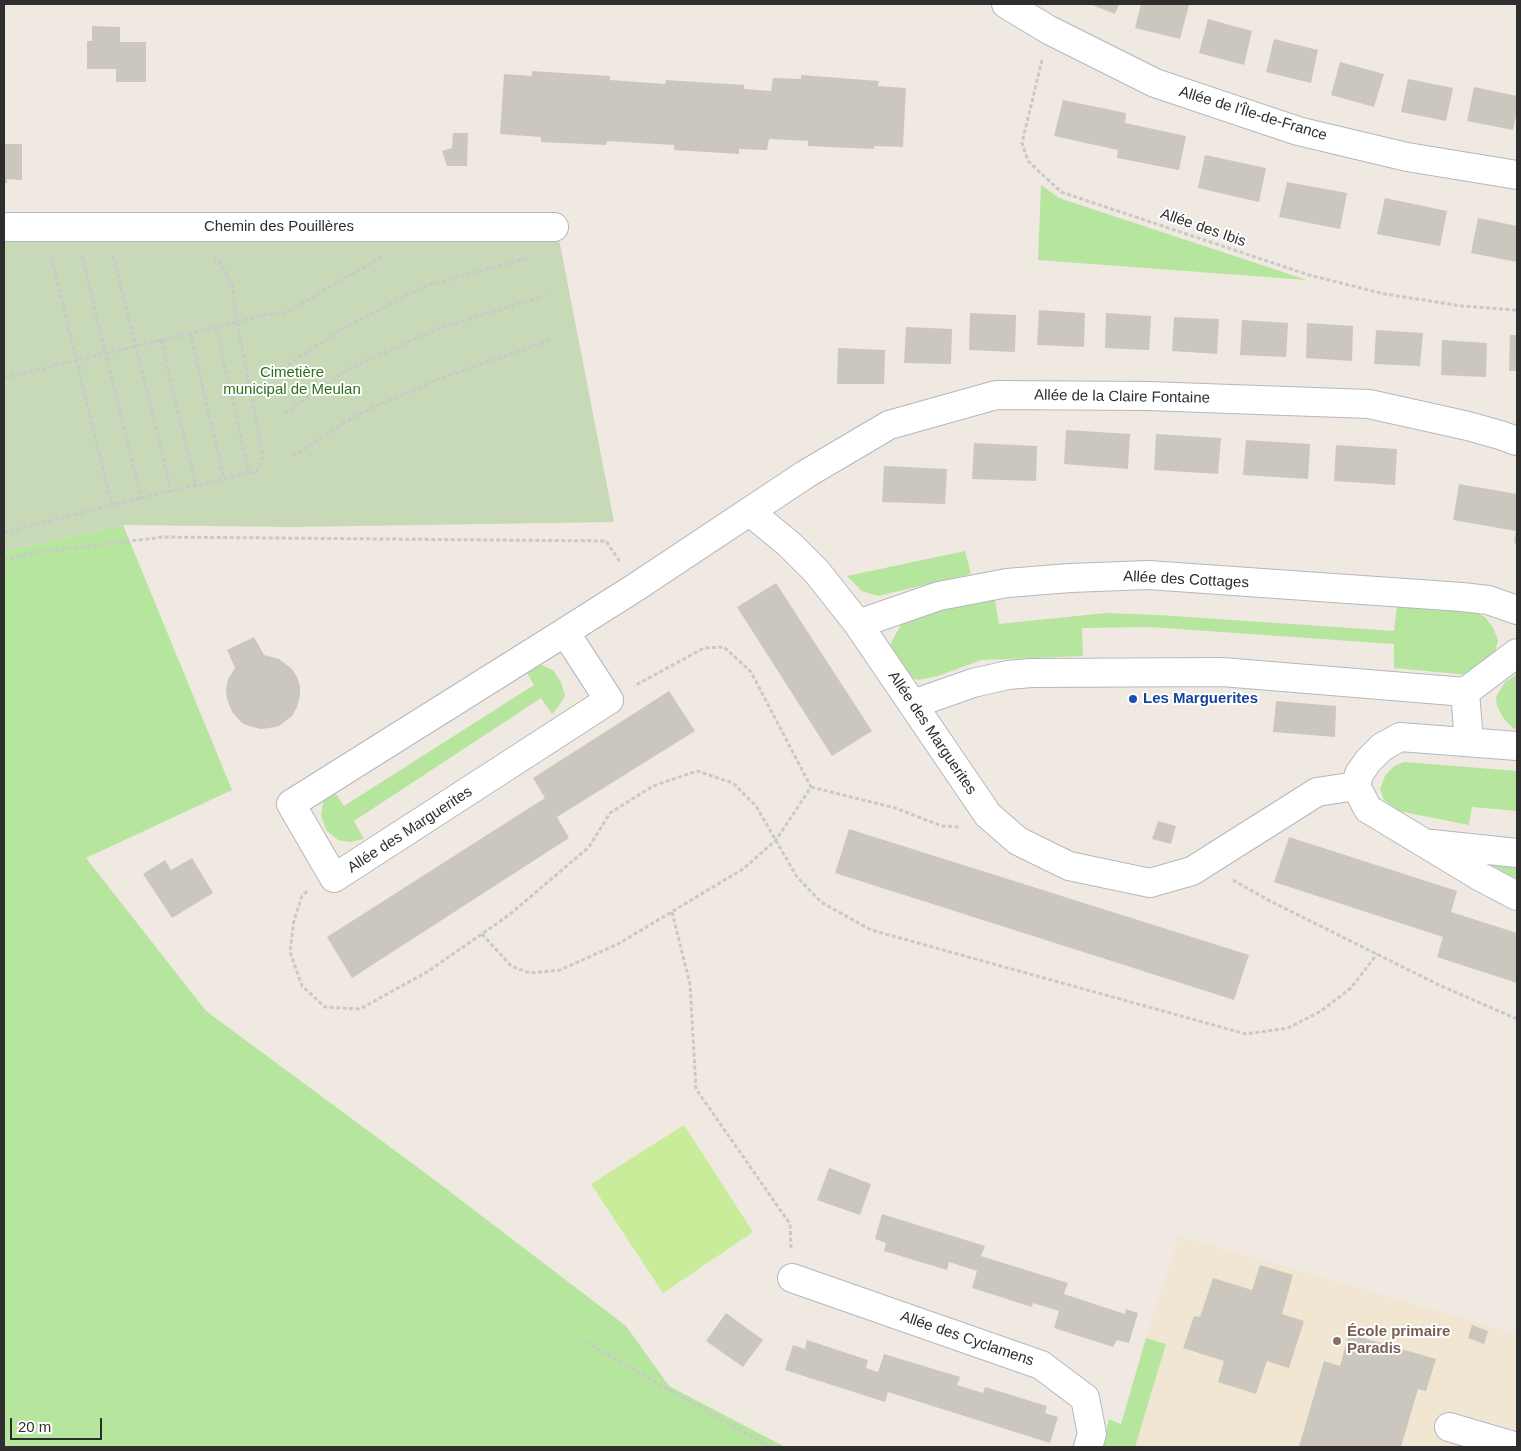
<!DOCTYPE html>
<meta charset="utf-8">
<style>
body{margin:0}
#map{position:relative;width:1521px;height:1451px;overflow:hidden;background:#efe9e1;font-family:Helvetica,sans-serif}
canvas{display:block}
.frame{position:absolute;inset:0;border:5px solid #2e2e2e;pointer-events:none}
.scale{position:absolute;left:10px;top:1418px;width:92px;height:22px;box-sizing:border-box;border:2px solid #2e2e2e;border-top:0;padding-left:6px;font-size:15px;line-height:18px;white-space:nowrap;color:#2e2e2e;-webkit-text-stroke:4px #fff;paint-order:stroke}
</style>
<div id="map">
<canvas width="1521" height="1451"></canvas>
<div class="frame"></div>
<div class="scale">20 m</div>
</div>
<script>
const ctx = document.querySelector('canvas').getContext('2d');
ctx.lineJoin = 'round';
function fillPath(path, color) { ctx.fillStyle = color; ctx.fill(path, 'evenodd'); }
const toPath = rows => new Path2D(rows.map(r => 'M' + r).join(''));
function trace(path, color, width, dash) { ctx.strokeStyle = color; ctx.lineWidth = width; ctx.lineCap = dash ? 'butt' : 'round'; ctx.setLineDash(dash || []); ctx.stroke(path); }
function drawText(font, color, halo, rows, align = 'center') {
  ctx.font = font + ' Helvetica,sans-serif'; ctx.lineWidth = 4; ctx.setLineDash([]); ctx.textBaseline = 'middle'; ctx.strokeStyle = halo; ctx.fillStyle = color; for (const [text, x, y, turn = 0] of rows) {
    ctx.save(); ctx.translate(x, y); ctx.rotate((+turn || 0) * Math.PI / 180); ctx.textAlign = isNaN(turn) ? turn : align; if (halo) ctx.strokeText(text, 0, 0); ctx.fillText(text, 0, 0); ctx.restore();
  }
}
fillPath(toPath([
 [1179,1236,1517,1334,1517,1447,1135,1447,1166,1344,1146,1338]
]), '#f0e6d1');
fillPath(toPath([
 [1041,185,1059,198,1307,280,1038,260],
 [123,525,232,790,86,858,206,1011,432,1178,626,1326,669,1386,785,1447,4,1447,4,552],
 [965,551,971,574,878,596,862,591,847,576],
 [995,600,999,624,1106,613,1159,615,1394,631,1397,606,1473,611,1485,617,1493,628,1498,640,1495,653,1469,675,1394,668,1394,644,1150,627,1082,628,1083,656,981,660,938,676,918,680,904,674,889,648,894,637,901,625,913,614],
 [531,663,542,665,553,670,561,682,565,696,558,707,552,714,541,698,354,821,364,839,350,842,338,840,326,830,321,815,324,798,334,791,344,806,534,685,524,668],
 [1517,674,1517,729,1514,729,1504,719,1497,706,1496,697,1505,682],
 [1404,762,1517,771,1517,811,1472,807,1469,825,1399,811,1384,800,1380,789,1385,776,1394,766],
 [1477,858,1517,861,1517,879],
 [1146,1338,1166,1344,1135,1447,1102,1447,1109,1419,1121,1424]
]), '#b6e59e');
fillPath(toPath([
 [558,234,614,522,292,527,123,525,4,552,4,241,233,236]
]), '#c8d9b8');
fillPath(toPath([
 [684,1125,753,1232,663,1293,591,1184]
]), '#c9ec9a');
fillPath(toPath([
 [1090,4,1119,4,1115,14],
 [1141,4,1189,5,1180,39,1135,28],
 [1208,19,1252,31,1244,65,1199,53],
 [92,26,120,27,120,42,146,42,146,82,116,82,116,69,87,69,87,41,92,41],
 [1274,39,1318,50,1311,83,1266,72],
 [1340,62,1384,74,1374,107,1331,95],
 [532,71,610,76,610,80,665,84,666,80,744,85,744,89,771,91,773,78,801,79,801,75,879,81,878,86,906,88,903,147,874,146,874,149,808,146,808,141,769,139,767,150,739,149,739,154,674,150,674,145,607,141,606,145,541,142,541,137,500,134,504,74,532,76],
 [1408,79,1453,88,1446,121,1401,112],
 [1474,87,1517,96,1517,111,1513,130,1467,121],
 [1063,100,1126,113,1125,123,1186,136,1179,170,1117,158,1118,150,1054,136],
 [453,133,468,133,467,166,447,166,442,151,452,148],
 [4,144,22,144,22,180,7,179,7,183,4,183],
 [1205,155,1266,168,1259,202,1198,188],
 [1287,182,1347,193,1340,229,1279,217],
 [1385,198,1447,211,1440,246,1377,234],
 [1478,218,1517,226,1517,262,1471,253],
 [1039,310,1085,313,1084,347,1037,345],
 [970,313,1016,315,1015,352,969,350],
 [1106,313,1151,316,1149,350,1105,348],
 [1174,317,1219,319,1217,354,1172,351],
 [1242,320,1288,323,1286,357,1240,355],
 [1307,323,1353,326,1352,361,1306,358],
 [906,327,952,329,951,364,904,363],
 [1376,330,1423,333,1420,366,1374,364],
 [1510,335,1517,335,1517,371,1509,371],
 [1442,340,1487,343,1486,377,1441,375],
 [838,348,885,350,884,384,837,384],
 [1066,430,1130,434,1128,469,1064,464],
 [1156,434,1221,438,1218,474,1154,470],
 [1246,440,1310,444,1308,479,1243,475],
 [974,443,1037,446,1036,481,972,479],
 [1336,445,1397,449,1395,485,1334,481],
 [884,466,947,469,945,504,882,502],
 [1459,484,1517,494,1517,544,1514,543,1516,531,1453,520],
 [776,583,872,731,832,756,737,607],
 [254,637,264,655,279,659,292,669,297,677,300,686,300,696,297,707,292,716,279,726,269,728,261,729,249,726,242,723,232,712,227,699,226,689,228,679,235,668,227,650],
 [669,691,695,731,557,817,569,838,352,978,327,937,545,798,533,778],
 [1276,701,1336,706,1335,737,1273,732],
 [1158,821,1176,826,1171,844,1152,839],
 [849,829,1249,955,1234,1000,835,873],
 [1289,837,1457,891,1451,912,1517,933,1517,983,1437,957,1443,937,1274,882],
 [192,858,213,893,172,918,143,874,165,860,171,870],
 [829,1168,871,1184,860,1215,817,1200],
 [882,1214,985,1246,981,1256,1068,1283,1064,1294,1125,1314,1126,1309,1138,1313,1129,1343,1117,1340,1113,1347,1054,1328,1059,1311,1033,1303,1032,1307,972,1288,977,1271,949,1262,947,1270,884,1251,886,1243,875,1239],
 [1260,1265,1293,1275,1282,1314,1304,1321,1289,1368,1267,1361,1256,1394,1218,1382,1224,1361,1183,1348,1194,1316,1200,1317,1213,1278,1252,1290],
 [726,1313,763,1340,743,1367,706,1341],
 [1472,1325,1488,1331,1484,1344,1468,1338],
 [1349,1334,1436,1359,1426,1391,1418,1389,1401,1447,1299,1447,1324,1361,1340,1366],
 [807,1340,868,1360,866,1368,878,1372,884,1354,960,1377,957,1385,983,1393,985,1387,1047,1406,1045,1413,1058,1417,1050,1443,888,1392,885,1402,785,1370,793,1345,805,1349]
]), '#cbc7bf');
const minor = toPath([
 [1006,4,1049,30,1155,83,1298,131,1407,157,1517,175],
 [4,227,554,227],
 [750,512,789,544,817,572,858,624,988,815,1018,841,1069,866,1150,883,1192,871,1317,792,1356,786],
 [858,624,939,596,1007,583,1070,578,1148,575,1462,597,1488,600,1517,610],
 [565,632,291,804,334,878,609,700,565,632,636,587,806,474,889,425,996,395,1148,396,1369,404,1468,426,1500,435,1517,441],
 [1465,692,1517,653],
 [1465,692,1469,742],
 [913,704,973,683,1008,675,1031,673,1222,672,1465,692],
 [1517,746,1400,737,1382,747,1368,761,1359,774,1356,786,1368,809,1479,876,1517,896],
 [1432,844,1517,853],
 [792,1278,1041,1365,1085,1398,1092,1434,1088,1447],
 [1449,1427,1517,1447]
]);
trace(minor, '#b4b7c1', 30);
trace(toPath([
 [1042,60,1022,143,1028,161,1061,192,1309,275,1385,294,1462,306,1517,310],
 [82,256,141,499],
 [113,256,136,346,171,492],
 [51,257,112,505,257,471,263,456,237,321,232,285,220,262,214,258],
 [216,326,249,473],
 [190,333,224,479],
 [161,340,196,486],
 [277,372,344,328,425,286,528,258],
 [4,378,265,315,287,312,381,257],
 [284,414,350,368,437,329,547,295],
 [293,456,356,415,441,378,551,340],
 [4,533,112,505],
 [4,560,35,553,163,537,606,541,620,562],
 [811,787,895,808,942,826,960,827],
 [1233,880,1268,900,1439,985,1517,1019],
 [307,891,302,896,294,920,290,952,302,986,325,1007,360,1009,427,972,509,915,589,847,610,813,653,786,697,771,733,783,756,806,797,877,821,902,871,930,1246,1034,1288,1028,1321,1011,1351,988,1377,954],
 [672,912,690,984,696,1089,790,1224,791,1249],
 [482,934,511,966,530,973,560,970,618,944,743,869,776,840,811,787,751,672,724,647,704,648,634,686],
 [585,1342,770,1447]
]), '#c9c9c9', 3, [4, 2.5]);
trace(minor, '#fff', 28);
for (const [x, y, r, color] of [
 [1133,699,5,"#1a4fb4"],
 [1337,1341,5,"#8d6e63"]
]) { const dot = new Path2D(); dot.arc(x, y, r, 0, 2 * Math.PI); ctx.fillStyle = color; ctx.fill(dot); trace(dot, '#fff', 2); }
drawText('15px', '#2e2e2e', '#fff', [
 ["Allée de l'Île-de-France",1253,114,17],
 ["Chemin des Pouillères",279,227],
 ["Allée des Ibis",1203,228,19],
 ["Allée de la Claire Fontaine",1122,397,1],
 ["Allée des Cottages",1186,580,3],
 ["Allée des Marguerites",932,733,56],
 ["Allée des Marguerites",410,830,-33],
 ["Allée des Cyclamens",967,1339,19]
]);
drawText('15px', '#2c6e1b', '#fff', [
 ["Cimetière",292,373],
 ["municipal de Meulan",292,390]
]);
drawText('bold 15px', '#164399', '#fff', [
 ["Les Marguerites",1143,699]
], 'left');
drawText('bold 15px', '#785e54', '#fff', [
 ["École primaire",1347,1332],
 ["Paradis",1347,1349]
], 'left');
</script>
